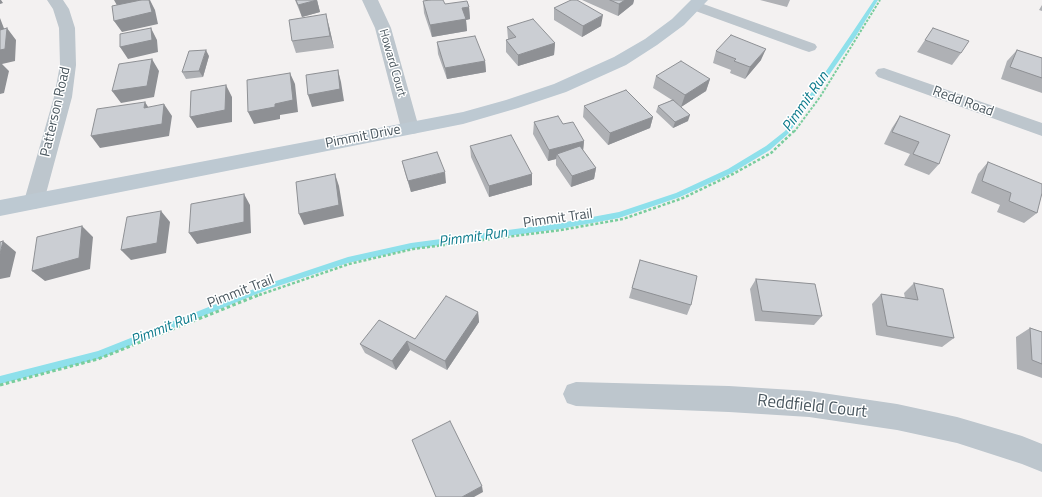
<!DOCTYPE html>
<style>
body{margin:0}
canvas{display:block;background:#f3f1f1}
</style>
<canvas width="1042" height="497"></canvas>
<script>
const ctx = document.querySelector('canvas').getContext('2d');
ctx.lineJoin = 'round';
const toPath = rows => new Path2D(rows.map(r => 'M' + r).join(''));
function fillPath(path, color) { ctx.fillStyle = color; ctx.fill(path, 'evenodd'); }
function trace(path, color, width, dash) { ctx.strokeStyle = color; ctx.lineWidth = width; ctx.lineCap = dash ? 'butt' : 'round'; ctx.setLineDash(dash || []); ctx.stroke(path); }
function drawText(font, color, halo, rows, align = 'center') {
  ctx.font = font + ' "Titillium Web",sans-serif'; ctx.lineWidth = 3; ctx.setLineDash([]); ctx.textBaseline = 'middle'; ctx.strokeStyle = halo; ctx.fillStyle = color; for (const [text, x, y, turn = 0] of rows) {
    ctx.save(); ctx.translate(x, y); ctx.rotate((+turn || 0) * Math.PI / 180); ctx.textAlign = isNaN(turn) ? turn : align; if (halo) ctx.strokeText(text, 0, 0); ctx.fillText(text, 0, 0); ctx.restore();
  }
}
fillPath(toPath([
 [874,0,878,0,856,36,789,133,770,150,732,173,680,197,619,218,560,229,411,249,348,263,269,289,98,359,0,384,0,376,98,351,264,285,348,257,411,243,560,223,619,212,676,193,728,169,766,146,785,131,850,36,874,0]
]), '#8ee0eb');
trace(toPath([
 [794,132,820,97,880,0]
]), '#79cd9d', 2, [2.5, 1.5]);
trace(toPath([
 [259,295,349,264,413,249,561,230,623,219,683,198,733,174,771,153,794,131]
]), '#79cd9d', 2.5, [3, 2]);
trace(toPath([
 [0,385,98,359,261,294]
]), '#79cd9d', 3, [3.5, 2.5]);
fillPath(toPath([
 [47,0,63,0,69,9,75,28,76,65,72,97,44,201,41,207,34,209,27,207,24,201,54,97,60,65,59,28,53,9,47,0],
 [362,0,378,0,391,28,419,128,417,133,410,134,403,133,401,128,375,28,362,0],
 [695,1,815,44,817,47,815,50,809,52,803,50,690,9,687,6,690,3,695,1],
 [884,68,1042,123,1042,136,878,77,875,73,878,69,884,68],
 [576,382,729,386,809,391,897,404,957,417,1022,436,1042,444,1042,472,1022,464,957,443,897,430,809,417,729,412,576,406,567,403,563,394,567,385,576,382]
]), '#bdc6cd');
fillPath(toPath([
 [691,0,708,0,684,25,657,45,626,65,566,92,518,108,463,124,0,216,0,200,463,112,506,100,554,84,614,57,645,39,672,19,691,0]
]), '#bdc9d2');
fillPath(toPath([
 [295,0,317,0,320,12,302,17],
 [582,0,634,0,633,4,618,16],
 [760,0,790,0,787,7],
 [423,1,469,7,470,19,466,20,467,31,432,37,424,13],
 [1042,5,1042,11,1039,10],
 [554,8,601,26,582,37,554,20],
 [329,26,334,48,296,53,292,41],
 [507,27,555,43,554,55,518,66,506,52,506,40,508,39],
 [925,40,961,53,952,65,917,52],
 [437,42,485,61,486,72,447,79,438,54],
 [1017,50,1042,58,1042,93,1001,79,1007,61],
 [716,51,761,60,745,79,730,73,731,70,713,63],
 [209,56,203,77,186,79,182,72],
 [656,76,710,79,706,91,681,107,678,104,688,121,673,128,656,112,658,106,672,100,653,88],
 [584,106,653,117,650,128,608,145,583,117],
 [900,116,939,164,929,175,904,165,910,154,884,144,892,128],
 [534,122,563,124,584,141,583,150,596,168,594,179,571,187,556,165,556,159,548,161,533,134],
 [470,146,532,174,532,185,489,197,471,157],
 [402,161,446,183,411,192,405,173],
 [988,162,1037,213,1024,223,997,212,1000,205,971,193,978,174],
 [640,260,691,305,687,315,629,298],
 [756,279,822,316,814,325,755,321,750,289],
 [914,283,954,338,942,347,876,335,872,304,881,294,905,298,904,293],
 [478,312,479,322,447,370,410,350,396,370,365,353,360,344,415,339],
 [1030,328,1042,332,1042,378,1017,369,1016,337]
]), '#afb1b5');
fillPath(toPath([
 [0,0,1,0,3,3,0,4],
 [114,0,148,0,119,9],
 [149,0,150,0,155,10,158,24,122,32,114,21],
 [317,0,320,12,302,17,298,5],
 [625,0,634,0,633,4,618,16,619,4],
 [469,7,470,19,466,20,467,31,432,37,430,25,462,8],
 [326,14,329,26,334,48,330,36],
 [603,15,601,26,582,37,583,26],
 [0,18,5,31,0,33],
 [7,28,16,40,15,61,2,64,9,71,4,93,0,94,0,50],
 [151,28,157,40,158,52,128,59,120,47],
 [555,43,554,55,518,66,518,55],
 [766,49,761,60,745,79,750,67],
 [206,50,209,56,203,77,199,71],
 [152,59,159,71,154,97,121,103,112,91],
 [485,61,486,72,447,79,445,68],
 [338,70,341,82,344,101,312,107,308,95],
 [290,73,295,84,298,112,280,115,280,119,254,124,248,112,275,104],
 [710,79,706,91,681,107,685,95],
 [226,85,232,97,232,122,197,128,190,117],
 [145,102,152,113,144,108],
 [164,104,172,116,169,136,100,148,91,136],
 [690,115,688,121,673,128,675,122],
 [653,117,650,128,608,145,610,133],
 [584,141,583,152,557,154,556,159,548,161,549,150],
 [596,168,594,179,571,187,572,176],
 [445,172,446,183,411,192,408,181],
 [335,174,339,186,344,216,304,225,299,214],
 [532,174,532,185,489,197,489,186],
 [244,194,250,205,251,233,197,244,189,233],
 [161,211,170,222,166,253,131,260,121,250],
 [82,226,93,237,90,269,45,281,32,271],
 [3,241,16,252,10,277,0,279,0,254],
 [478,312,479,322,447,370,445,361],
 [407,341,410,350,396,370,392,361],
 [482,486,483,492,474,497,462,497]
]), '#8e9094');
const building = toPath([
 [141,0,149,0,152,12,114,21,112,6,141,0],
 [296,0,317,0,298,5,296,0],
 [430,0,443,0,445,4,467,1,469,7,462,8,466,19,430,25,423,1,430,0],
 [571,0,577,0,603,15,583,26,554,8,571,0],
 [610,0,625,0,619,4,610,0],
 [326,14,330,36,292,41,289,20,326,14],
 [533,19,555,43,518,55,506,40,516,37,507,27,533,19],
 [7,28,5,49,0,50,0,30,7,28],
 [151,28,152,40,120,47,120,34,151,28],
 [933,28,969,41,961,53,925,40,933,28],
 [731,35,766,49,750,67,734,61,736,59,716,51,731,35],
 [475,36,485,61,445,68,437,42,475,36],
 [206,50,199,71,182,72,189,51,206,50],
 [1017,50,1042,58,1042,78,1010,67,1017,50],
 [152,59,147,86,112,91,119,64,152,59],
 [681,61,710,79,685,95,656,76,681,61],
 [338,70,340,89,308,95,306,75,338,70],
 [290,73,293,100,275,104,275,107,248,112,247,80,290,73],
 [226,85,225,110,190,117,191,91,226,85],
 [626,90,653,117,610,133,584,106,626,90],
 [673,100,690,115,675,122,658,106,673,100],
 [145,102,144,108,164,104,162,124,91,136,97,109,145,102],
 [558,116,563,124,573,122,584,141,549,150,534,122,558,116],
 [900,116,950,135,939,164,913,154,919,142,892,132,900,116],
 [511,135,532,174,489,186,470,146,511,135],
 [580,146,596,168,572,176,557,154,580,146],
 [437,152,445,172,408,181,402,161,437,152],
 [988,162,1042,184,1042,193,1037,213,1009,201,1011,193,982,181,988,162],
 [335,174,339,205,299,214,296,182,335,174],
 [244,194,244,222,189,233,191,204,244,194],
 [161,211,157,243,121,250,127,217,161,211],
 [82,226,79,258,32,271,37,237,82,226],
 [3,241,0,254,0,242,3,241],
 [640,260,697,276,691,305,632,288,640,260],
 [756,279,815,284,822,316,762,311,756,279],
 [914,283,943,289,954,338,887,326,881,294,918,300,914,283],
 [446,296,478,312,445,361,407,341,392,361,360,344,379,320,415,339,446,296],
 [1030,328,1042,332,1042,364,1032,360,1030,328],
 [450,421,482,486,462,497,436,497,412,440,450,421]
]);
fillPath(building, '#cbced3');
trace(building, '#8e9094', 1);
drawText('12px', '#49565e', '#fff', [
 ["Howard Court",392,63,74]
]);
drawText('14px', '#49565e', '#fff', [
 ["Redd Road",963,102,20],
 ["Patterson Road",56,112,-77],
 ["Pimmit Drive",363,137,-11],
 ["Pimmit Trail",558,219,-8],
 ["Pimmit Trail",241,292,-21]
]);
drawText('italic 15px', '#0f7c8d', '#fff', [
 ["Pimmit Run",806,102,-55],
 ["Pimmit Run",473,238,-8],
 ["Pimmit Run",164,329,-22]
]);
drawText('17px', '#49565e', '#fff', [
 ["Reddfield Court",812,407,6]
]);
</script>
